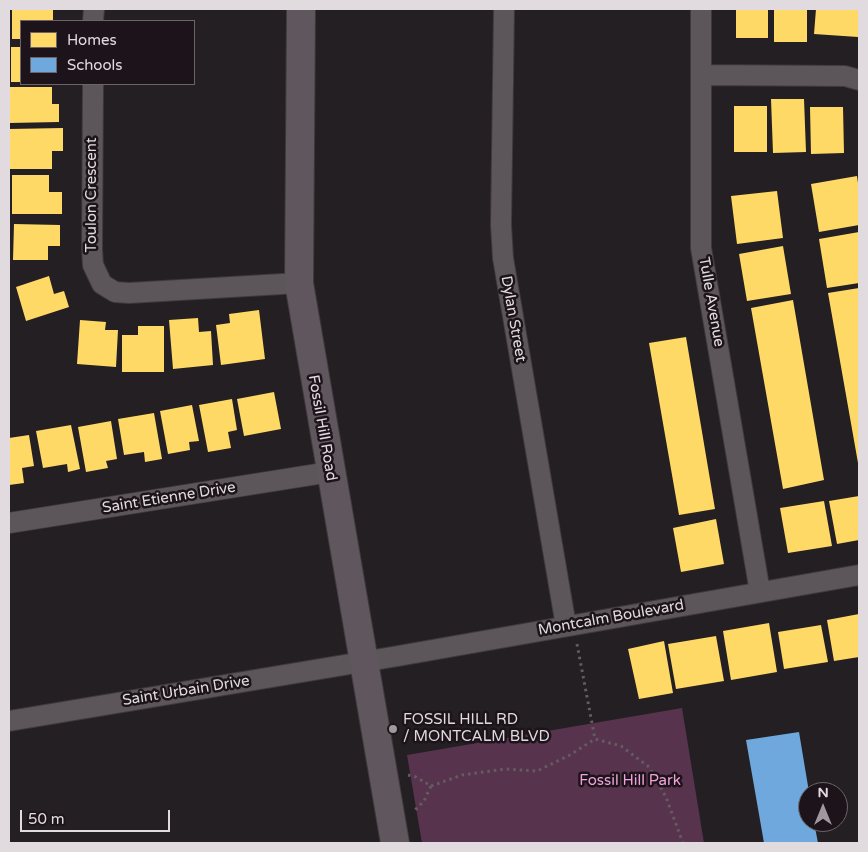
<!DOCTYPE html>
<style>
body{margin:0}
#map{position:relative;width:868px;height:852px;overflow:hidden;background:#241f22;font-family:"Varela Round",sans-serif}
canvas{display:block}
.frame{position:absolute;inset:0;border:10px solid #e1dbdf;pointer-events:none}
.legend{position:absolute;left:20px;top:20px;width:175px;height:65px;box-sizing:border-box;background:#1c141a;border:1px solid #6b6469;margin:0;padding:6px 9px;list-style:none;font-size:15px;color:#e1dbdf}
.legend li{display:flex;align-items:center;gap:10px;height:25px}
.legend b{width:25px;border:1px solid #6b6469}
.north{position:absolute;left:798px;top:782px;width:50px;height:50px;box-sizing:border-box;background:#1c141a;border:1px solid #6b6469;border-radius:50%;rotate:0deg;font-size:14px;font-weight:700;line-height:20px;text-align:center;color:#e1dbdf}
.north::after{content:'';display:block;margin:auto;width:18px;height:22px;background:#9f999d;clip-path:polygon(50% 0,100% 100%,50% 72%,0 100%)}
.scale{position:absolute;left:20px;top:810px;width:150px;height:22px;box-sizing:border-box;border:2px solid #e1dbdf;border-top:0;padding-left:6px;font-size:15px;line-height:18px;white-space:nowrap;color:#e1dbdf;-webkit-text-stroke:4px #1c141a;paint-order:stroke}
</style>
<div id="map">
<canvas width="868" height="852"></canvas>
<div class="frame"></div>
<ul class="legend">
<li><b style="height:14px;background:#ffd966"></b>Homes</li>
<li><b style="height:14px;background:#6fa8dc"></b>Schools</li>
</ul>
<div class="north">N</div>
<div class="scale">50 m</div>
</div>
<script>
const ctx = document.querySelector('canvas').getContext('2d');
ctx.lineJoin = 'round';
function fillPath(path, color) { ctx.fillStyle = color; ctx.fill(path, 'evenodd'); }
const toPath = rows => new Path2D(rows.map(r => 'M' + r).join(''));
function trace(path, color, width, dash) { ctx.strokeStyle = color; ctx.lineWidth = width; ctx.lineCap = dash ? 'butt' : 'round'; ctx.setLineDash(dash || []); ctx.stroke(path); }
function drawText(font, color, halo, rows, align = 'center') {
  ctx.font = font + ' "Varela Round",sans-serif'; ctx.lineWidth = 5; ctx.setLineDash([]); ctx.textBaseline = 'middle'; ctx.strokeStyle = halo; ctx.fillStyle = color; for (const [text, x, y, turn = 0] of rows) {
    ctx.save(); ctx.translate(x, y); ctx.rotate((+turn || 0) * Math.PI / 180); ctx.textAlign = isNaN(turn) ? turn : align; if (halo) ctx.strokeText(text, 0, 0); ctx.fillText(text, 0, 0); ctx.restore();
  }
}
fillPath(toPath([
 [682,708,704,843,422,843,407,755]
]), '#58334d');
fillPath(toPath([
 [12,9,53,9,53,21,21,21,21,39,12,39],
 [736,9,768,9,768,38,736,38],
 [774,9,807,9,807,42,774,42],
 [816,9,859,9,858,37,814,34],
 [11,47,21,47,21,82,11,82],
 [9,87,52,87,52,104,59,104,59,122,9,123],
 [771,99,804,99,806,152,773,153],
 [734,106,767,106,767,152,734,152],
 [810,107,843,107,844,153,811,154],
 [63,128,63,151,52,151,52,169,10,169,9,129],
 [12,175,49,175,49,192,62,192,62,214,12,214],
 [857,176,859,190,859,225,819,232,811,184],
 [777,191,783,238,737,244,731,196],
 [14,224,60,225,60,246,48,246,48,260,13,260],
 [859,232,859,283,827,288,819,239],
 [783,246,791,294,747,301,739,254],
 [49,276,54,294,64,291,69,307,26,321,16,287],
 [859,288,859,463,858,463,828,293],
 [793,300,824,480,783,489,751,308],
 [259,310,265,359,221,365,216,325,230,323,229,314],
 [198,318,199,332,211,331,213,365,173,369,169,320],
 [80,320,106,322,105,330,118,330,116,367,77,364],
 [138,326,164,326,164,372,122,372,122,335,138,335],
 [686,337,715,509,679,515,649,343],
 [274,392,281,429,244,436,237,399],
 [232,399,237,430,228,432,231,448,208,452,199,405],
 [192,405,199,441,189,442,190,450,168,454,160,411],
 [154,413,162,459,145,462,144,452,124,455,118,419],
 [111,421,117,459,106,461,108,468,86,472,78,427],
 [71,425,80,469,68,472,67,464,43,468,36,431],
 [29,435,34,466,22,468,24,483,9,485,9,438],
 [859,496,859,540,837,544,829,501],
 [824,501,832,546,788,553,780,508],
 [716,519,724,564,681,572,673,528],
 [859,614,859,657,834,661,827,620],
 [769,623,777,672,731,680,723,631],
 [821,625,828,662,784,669,778,632],
 [716,636,724,681,676,689,668,644],
 [664,641,673,693,639,699,628,649]
]), '#ffd966');
fillPath(toPath([
 [799,732,809,792,808,822,814,822,818,843,764,843,746,740]
]), '#6fa8dc');
const street = toPath([
 [504,9,501,225,503,258,566,626],
 [701,9,701,248,760,592],
 [93,21,94,9],
 [701,75,845,76,859,80],
 [93,84,92,249,93,265,102,284,115,292,129,293,299,283],
 [9,523,330,472],
 [9,721,398,656,859,575]
]);
const secondary = toPath([
 [301,9,299,283,395,843]
]);
trace(street, '#3e3a3c', 22);
trace(secondary, '#3e3a3c', 30);
trace(toPath([
 [577,644,595,739],
 [408,775,416,777,431,786,424,801,414,811],
 [431,786,462,775,505,769,537,771,570,755,595,739,621,746,649,767,666,797,683,843]
]), '#635d61', 3, [2.5, 4]);
trace(street, '#5c5559', 20);
trace(secondary, '#60565d', 28);
for (const [x, y, r, color] of [
 [393,729,5,"#9f999d"]
]) { const dot = new Path2D(); dot.arc(x, y, r, 0, 2 * Math.PI); ctx.fillStyle = color; ctx.fill(dot); trace(dot, '#1c141a', 2); }
drawText('15px', '#e1dbdf', '#1c141a', [
 ["Toulon Crescent",92,195,-90],
 ["Tulle Avenue",711,302,80],
 ["Dylan Street",513,319,80],
 ["Fossil Hill Road",322,428,80],
 ["Saint Etienne Drive",169,498,-9],
 ["Montcalm Boulevard",611,618,-10],
 ["Saint Urbain Drive",186,691,-9]
]);
drawText('15px', '#e1dbdf', '#1c141a', [
 ["FOSSIL HILL RD",403,720],
 ["/ MONTCALM BLVD",403,737]
], 'left');
drawText('15px', '#efa3d8', '#1c141a', [
 ["Fossil Hill Park",630,781]
]);
</script>
